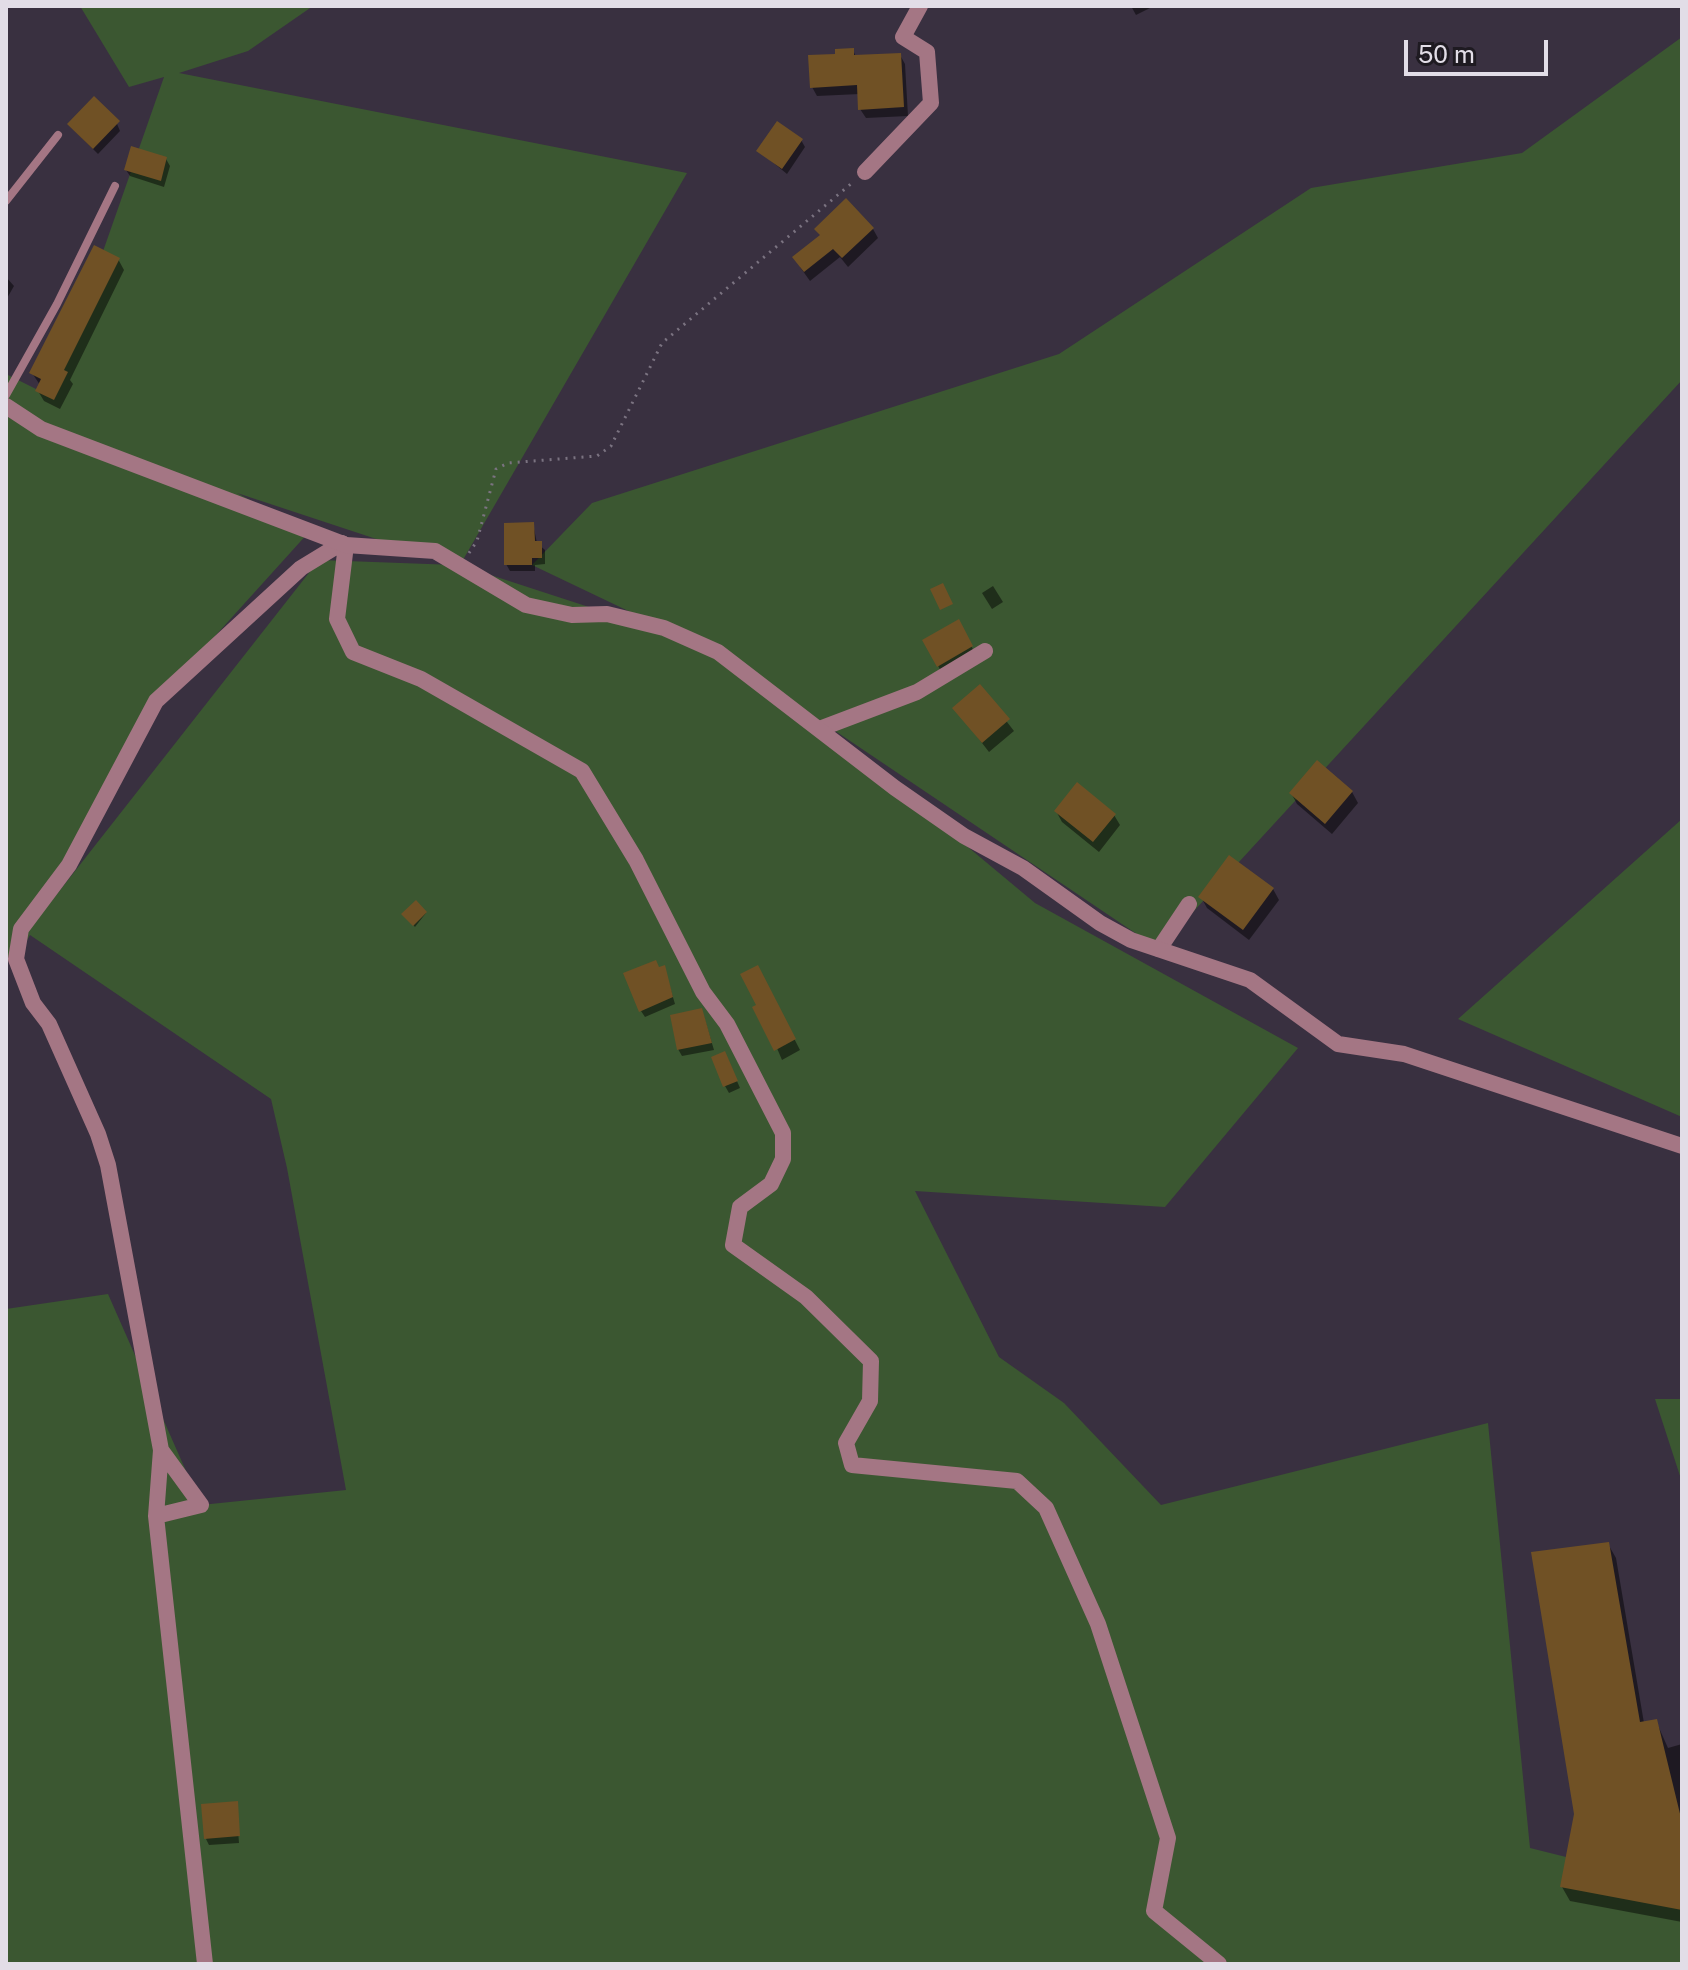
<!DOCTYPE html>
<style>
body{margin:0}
#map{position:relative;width:1688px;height:1970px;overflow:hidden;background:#393040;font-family:"Public Sans",sans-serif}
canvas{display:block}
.frame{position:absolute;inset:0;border:8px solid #e2dde7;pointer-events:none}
.scale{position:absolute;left:1404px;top:40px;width:144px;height:36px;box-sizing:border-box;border:4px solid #e2dde7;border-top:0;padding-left:10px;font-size:24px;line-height:28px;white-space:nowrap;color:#e2dde7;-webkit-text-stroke:6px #1e1a21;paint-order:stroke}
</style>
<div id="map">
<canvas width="1688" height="1970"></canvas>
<div class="frame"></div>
<div class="scale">50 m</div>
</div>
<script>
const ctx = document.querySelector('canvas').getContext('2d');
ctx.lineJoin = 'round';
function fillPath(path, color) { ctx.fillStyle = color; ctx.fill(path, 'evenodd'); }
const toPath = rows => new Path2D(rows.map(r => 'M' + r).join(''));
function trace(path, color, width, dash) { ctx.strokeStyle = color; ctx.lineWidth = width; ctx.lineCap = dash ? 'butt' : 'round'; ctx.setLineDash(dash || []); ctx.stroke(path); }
fillPath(toPath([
 [80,6,313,6,248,51,179,73,687,173,460,565,687,639,532,565,592,503,1059,354,1311,188,1522,153,1682,37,1682,380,1159,949,718,652,884,777,1035,903,1298,1048,1165,1207,915,1191,999,1357,1064,1403,1161,1505,1488,1423,1530,1848,1682,1886,1682,1964,6,1964,6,1309,108,1294,201,1505,346,1490,287,1168,271,1099,30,935,16,959,6,956,6,374,52,397,164,77,129,87],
 [237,493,455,565,319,560,46,908,169,687,309,532],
 [1682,819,1682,1117,1458,1019],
 [1682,1399,1682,1482,1655,1399]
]), '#3b5731');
fillPath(toPath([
 [1131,6,1154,6,1136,15],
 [853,50,856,57,900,55,905,64,908,116,866,118,860,109,860,94,817,96,812,87,837,56],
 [115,119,120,131,98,154,69,125],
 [801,140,805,147,787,174,759,151],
 [166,159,170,166,164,187,130,176,126,170],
 [873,229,878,238,848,267,840,257,810,281,800,267,821,237],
 [118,259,124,270,70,380,73,384,60,409,44,401,38,391,40,385,32,373],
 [6,277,14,286,6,300],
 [533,524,537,543,545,550,545,564,535,565,535,571,510,571,506,564],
 [993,586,1003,602,992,609,982,593],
 [958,622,975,653,942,673,924,640],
 [980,687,1014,731,989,752,955,708],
 [1352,792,1358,803,1332,834,1297,804,1291,793],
 [1056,811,1114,815,1120,825,1099,852,1062,822],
 [1273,889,1279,900,1249,940,1207,908,1201,897],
 [426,913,415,927,405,916],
 [664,967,675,1004,645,1017,641,1011,659,970],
 [763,978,800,1050,782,1060,759,1006],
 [704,1017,714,1050,682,1056,678,1049],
 [728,1060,740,1088,729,1093,725,1086],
 [1608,1544,1616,1558,1644,1723,1656,1721,1668,1748,1682,1744,1682,1922,1570,1901,1562,1887,1576,1814],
 [236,1803,239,1843,209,1845,206,1839]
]), '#0007');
fillPath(toPath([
 [854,48,854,55,901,53,904,107,858,110,857,85,810,88,808,55,835,54,835,49],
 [94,96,120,121,93,149,67,124],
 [777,121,803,139,782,169,756,151],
 [131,146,167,157,161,181,124,170],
 [846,198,874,228,842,258,833,249,804,272,792,257,820,235,814,229],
 [94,245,120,258,64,370,68,372,54,400,35,391,41,379,29,373],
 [534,522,535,541,542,541,542,558,532,558,532,565,504,565,504,523],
 [943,583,953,604,940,610,930,589],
 [959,619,973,646,937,667,922,640],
 [980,684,1010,719,982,743,952,708],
 [1317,760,1353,791,1325,824,1289,793],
 [1077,782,1116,814,1093,842,1054,811],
 [1229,855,1274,888,1243,930,1198,897],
 [416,900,427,912,413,926,401,914],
 [656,960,659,967,665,965,673,997,639,1012,623,973],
 [758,965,796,1039,774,1051,752,1007,756,1005,740,974],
 [702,1008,712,1043,677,1050,670,1015],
 [725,1051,738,1081,723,1087,711,1057],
 [1609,1542,1640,1722,1657,1719,1682,1822,1682,1910,1560,1887,1574,1814,1531,1552],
 [238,1801,240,1836,204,1839,201,1804]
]), '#705125');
trace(toPath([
 [469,553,477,541,496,469,508,463,597,456,611,446,662,343,852,183]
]), '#7b7381', 3, [2, 6]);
trace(toPath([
 [6,201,58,135],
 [6,395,57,304,115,186]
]), '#a47684', 8);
trace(toPath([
 [865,172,931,103,927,52,903,37,920,6],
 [346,545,337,619,353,652,421,679,582,771,636,860,703,992,727,1024,783,1133,783,1159,771,1184,740,1207,733,1245,806,1297,871,1361,870,1401,846,1443,852,1465,1017,1481,1046,1508,1098,1624,1168,1838,1154,1911,1219,1964],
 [822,728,917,692,985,651],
 [1159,949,1189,904],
 [161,1450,156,1516,201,1505,161,1450,108,1165,98,1134,49,1024,33,1003,16,959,21,929,69,865,156,701,301,568,342,543],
 [156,1516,205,1964]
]), '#a47684', 16);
trace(toPath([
 [6,406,41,429,346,545,435,551,526,605,572,615,607,614,664,628,718,652,895,788,964,836,1023,868,1100,923,1131,940,1250,980,1338,1044,1404,1054,1682,1146]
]), '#a47684', 16);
</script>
